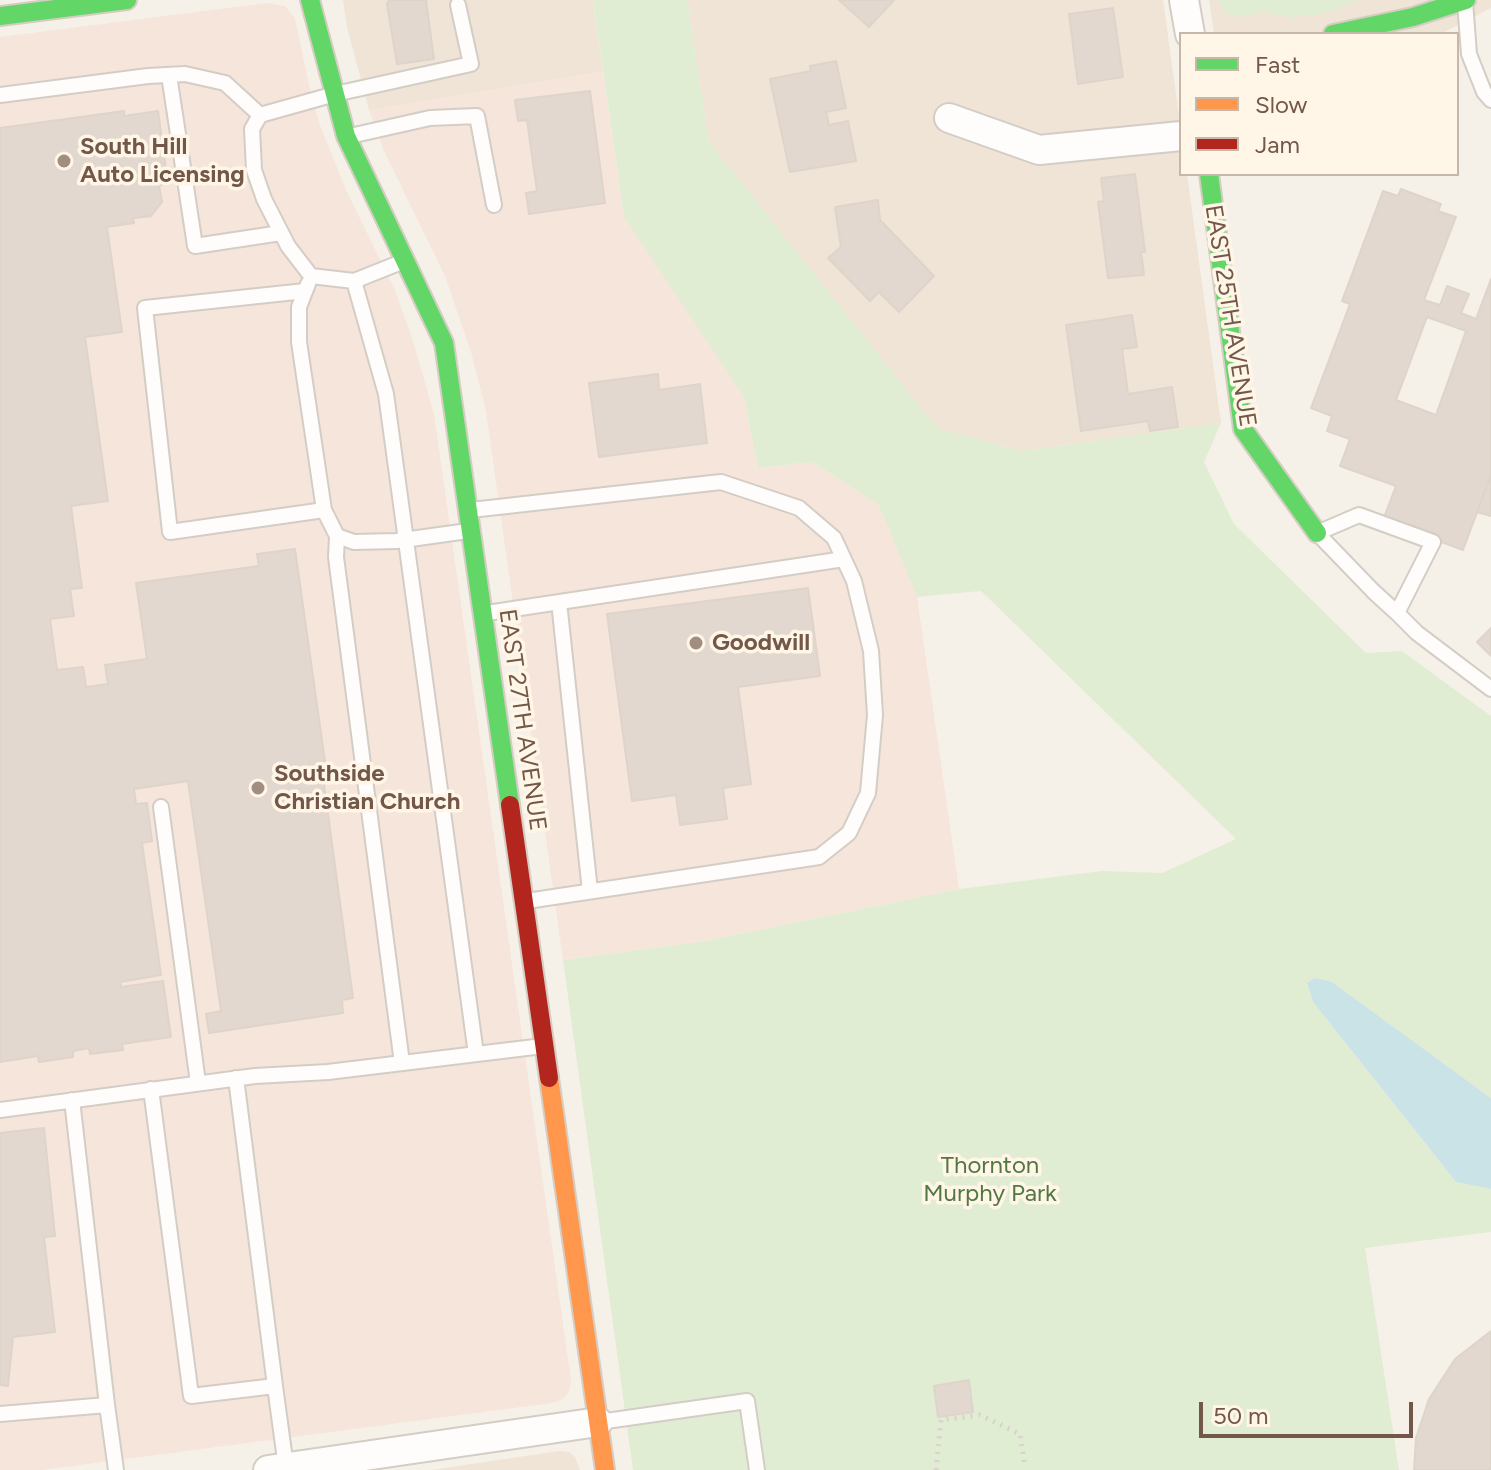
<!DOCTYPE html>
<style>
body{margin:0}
#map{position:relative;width:1491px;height:1470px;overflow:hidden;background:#f6f1e8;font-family:Figtree,sans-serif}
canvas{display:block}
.legend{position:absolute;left:1179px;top:32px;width:280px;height:144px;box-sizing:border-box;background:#fff6e7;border:2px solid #c7b7a8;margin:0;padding:10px 14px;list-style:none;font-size:24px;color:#735849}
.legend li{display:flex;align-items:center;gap:16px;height:40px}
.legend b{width:40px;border:2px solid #c7b7a8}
.scale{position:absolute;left:1199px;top:1402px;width:214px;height:36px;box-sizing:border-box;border:4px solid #735849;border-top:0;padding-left:10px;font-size:24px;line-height:28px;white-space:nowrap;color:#735849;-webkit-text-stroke:6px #fff6e7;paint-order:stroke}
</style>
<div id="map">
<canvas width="1491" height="1470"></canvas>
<ul class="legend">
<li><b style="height:10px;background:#63d668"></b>Fast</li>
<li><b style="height:10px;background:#ff974d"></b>Slow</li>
<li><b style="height:10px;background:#b3261e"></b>Jam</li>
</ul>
<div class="scale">50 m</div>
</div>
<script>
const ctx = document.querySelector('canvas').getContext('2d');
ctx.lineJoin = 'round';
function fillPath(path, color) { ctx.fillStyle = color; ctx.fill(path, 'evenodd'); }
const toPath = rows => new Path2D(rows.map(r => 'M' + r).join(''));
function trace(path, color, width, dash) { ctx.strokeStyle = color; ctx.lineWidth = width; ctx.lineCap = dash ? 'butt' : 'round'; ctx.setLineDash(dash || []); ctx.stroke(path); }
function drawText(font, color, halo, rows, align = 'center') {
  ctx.font = font + ' Figtree,sans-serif'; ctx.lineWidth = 7; ctx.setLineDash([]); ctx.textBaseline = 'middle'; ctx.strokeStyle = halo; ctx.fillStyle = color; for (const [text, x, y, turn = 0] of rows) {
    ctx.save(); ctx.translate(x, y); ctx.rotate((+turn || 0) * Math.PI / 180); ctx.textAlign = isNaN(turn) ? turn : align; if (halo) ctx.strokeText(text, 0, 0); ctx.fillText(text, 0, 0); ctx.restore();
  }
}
fillPath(toPath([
 [343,0,593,0,603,72,369,110,347,27],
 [687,0,1163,0,1181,130,1181,174,1187,174,1221,423,1020,451,937,428,709,142],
 [1209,0,1491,0,1491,8,1440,34,1214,34],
 [559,1451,569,1452,575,1457,580,1470,431,1470]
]), '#efe4d5');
fillPath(toPath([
 [267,3,285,6,295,19,311,94,320,125,347,192,395,290,413,341,434,414,571,1380,569,1392,563,1399,552,1403,42,1470,0,1470,0,37],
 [603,72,624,217,744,397,758,468,812,462,880,505,917,597,959,889,705,941,563,960,486,411,471,352,445,276,383,149,369,110]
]), '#f6e5db');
fillPath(toPath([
 [593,0,687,0,709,142,937,428,1020,451,1221,423,1204,462,1234,524,1366,653,1402,651,1491,716,1491,1098,1332,982,1307,984,1313,1002,1456,1182,1491,1189,1491,1232,1365,1248,1399,1470,633,1470,563,960,705,941,959,889,1102,871,1162,873,1236,839,981,591,917,597,879,505,812,462,758,468,744,397,624,217],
 [1217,0,1355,0,1355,2,1319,15,1291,17,1263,12,1239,17,1226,14]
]), '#e1edd3');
fillPath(toPath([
 [1315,978,1332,982,1491,1098,1491,1189,1456,1182,1313,1002,1307,983]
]), '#cae3e6');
const building = toPath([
 [389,0,426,0,434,59,397,64,387,4,389,0],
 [839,0,894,0,869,27,839,0],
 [1113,8,1123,77,1078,84,1069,14,1113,8],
 [836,61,846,108,826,112,829,125,848,121,856,161,790,172,770,79,811,71,810,66,836,61],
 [590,91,605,203,529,214,526,193,537,191,527,120,518,121,515,100,590,91],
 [124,111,124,116,158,111,168,184,159,185,162,202,151,216,133,218,134,223,107,227,122,332,85,337,108,501,71,506,82,588,70,589,74,616,50,619,57,670,83,667,86,687,108,684,105,665,147,659,136,583,259,566,257,554,295,549,325,762,321,763,353,998,342,1000,343,1013,209,1033,206,1014,221,1011,188,781,134,789,136,804,147,803,152,841,142,843,161,975,120,982,121,987,163,981,171,1037,122,1044,123,1050,90,1054,89,1048,73,1051,73,1057,39,1062,38,1056,0,1062,0,128,124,111],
 [1135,174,1145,252,1141,252,1144,275,1108,278,1098,202,1104,201,1101,178,1135,174],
 [1401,189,1441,204,1438,211,1456,217,1424,300,1440,305,1447,286,1469,294,1461,313,1476,319,1491,279,1491,475,1463,550,1383,520,1396,486,1340,466,1350,439,1327,431,1332,416,1311,408,1350,304,1342,301,1383,191,1398,196,1401,189],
 [1427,317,1466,331,1436,415,1396,400,1427,317],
 [878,200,880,220,934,276,899,312,879,292,870,301,828,258,841,247,835,207,878,200],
 [1132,315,1137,347,1122,349,1128,394,1172,387,1178,427,1150,431,1148,421,1081,431,1066,325,1132,315],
 [658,374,659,390,700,384,707,443,599,457,589,383,658,374],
 [1491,475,1491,516,1477,512,1491,475],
 [808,588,820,676,738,687,751,784,723,788,727,819,680,825,676,795,632,801,607,614,808,588],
 [1491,628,1491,656,1477,642,1491,628],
 [44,1128,55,1236,44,1237,55,1332,13,1337,8,1386,0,1385,0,1133,44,1128],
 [1491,1331,1491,1470,1414,1470,1416,1438,1429,1399,1455,1359,1491,1331],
 [969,1380,973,1412,938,1417,934,1386,969,1380]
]);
fillPath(building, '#e2d8cf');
trace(building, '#ded4ca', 2);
const lane = toPath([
 [1465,2,1469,54,1484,92,1491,100],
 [169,75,195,246,281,233],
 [0,95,148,76,185,74,225,83,260,115],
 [350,136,430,118,477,116,494,205],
 [404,261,354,281,311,276,288,246,264,199,254,170,252,129,260,115,335,94,471,64,458,5],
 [354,281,386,394,476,1054],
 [308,284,299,307,299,342,324,510,337,536,354,542,396,541,468,531],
 [305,291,145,308,170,532,324,510],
 [471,510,721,482,799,508,834,538,854,581,871,651,875,715,868,793,849,833,819,857,527,901],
 [337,536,336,557,402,1063],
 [559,602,590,891],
 [487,613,844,559],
 [1397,613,1433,542,1359,515,1317,533,1374,592,1397,613,1417,633,1491,689],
 [161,807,198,1083],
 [236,1078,275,1386],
 [151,1089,191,1396,275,1386,286,1467],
 [72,1100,107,1405],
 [0,1110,255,1076,328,1072,543,1046],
 [0,1414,107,1405,116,1470],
 [599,1422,747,1401,757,1470]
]);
const street = toPath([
 [1184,0,1190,34],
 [949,118,1039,150,1181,136],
 [268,1470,598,1422]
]);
const fast = toPath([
 [310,0,346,136,444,343,510,805],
 [0,16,127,0],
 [1333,34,1413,17,1466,0],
 [1209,174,1243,429,1317,533]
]);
const slow = toPath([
 [549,1078,605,1470]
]);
const jam = toPath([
 [510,805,549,1078]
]);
trace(lane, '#d4cdc5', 18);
trace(street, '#d4cdc5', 32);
trace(fast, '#d5cdc4', 22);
trace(slow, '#d5cdc4', 22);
trace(jam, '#d5cdc4', 22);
trace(toPath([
 [936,1470,941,1420,980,1415,1020,1434,1025,1466]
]), '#d9d1cc', 5, [2, 6]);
trace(lane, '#fefdfc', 14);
trace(street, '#fefdfc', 28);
trace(fast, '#63d668', 18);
trace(slow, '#ff974d', 18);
trace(jam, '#b3261e', 18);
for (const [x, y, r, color] of [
 [64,161,8,"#a18e81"],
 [696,643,8,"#a18e81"],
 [258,788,8,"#a18e81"]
]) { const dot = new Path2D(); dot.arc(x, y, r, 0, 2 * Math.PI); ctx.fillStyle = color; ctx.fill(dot); trace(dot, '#fff6e7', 3); }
drawText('bold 24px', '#735849', '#fff6e7', [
 ["South Hill",80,147],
 ["Auto Licensing",80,175],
 ["Goodwill",712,643],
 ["Southside",274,774],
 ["Christian Church",274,802]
], 'left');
drawText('24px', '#735849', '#fff6e7', [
 ["EAST 25TH AVENUE",1230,316,81],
 ["EAST 27TH AVENUE",522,720,82]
]);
drawText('24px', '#517841', '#fff6e7', [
 ["Thornton",990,1166],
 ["Murphy Park",990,1194]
]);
</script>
